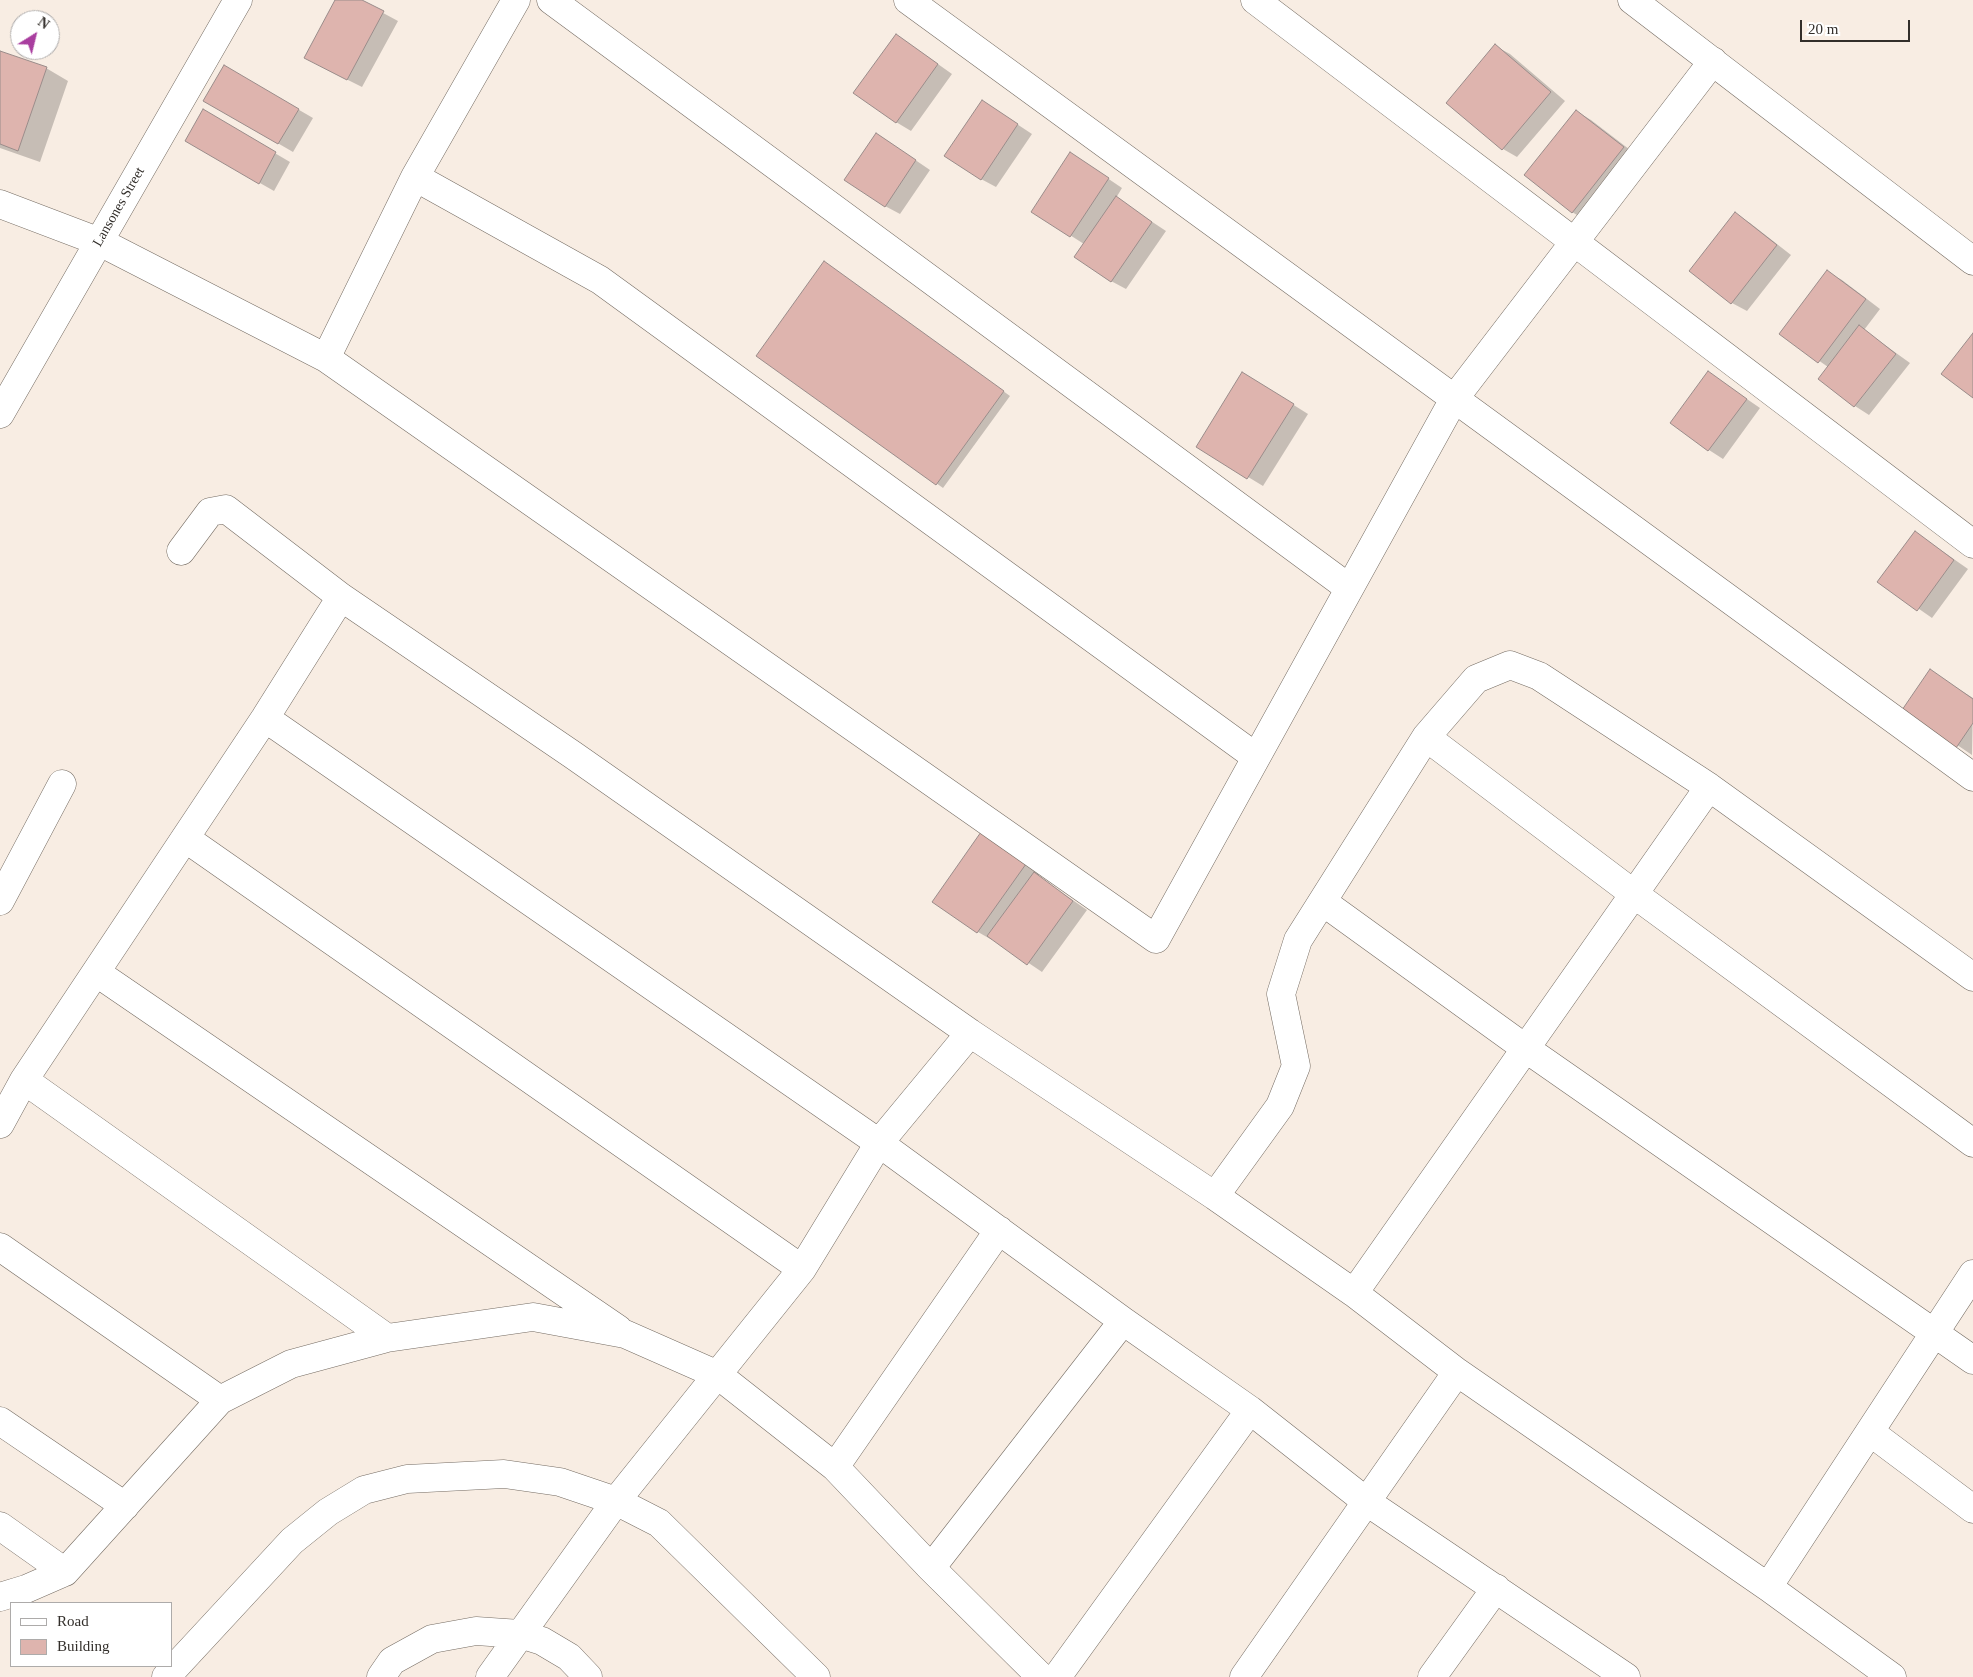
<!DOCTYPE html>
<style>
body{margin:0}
#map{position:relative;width:1973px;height:1677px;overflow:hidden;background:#f8ede3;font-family:"Times New Roman",serif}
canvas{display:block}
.legend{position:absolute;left:10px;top:1602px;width:162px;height:65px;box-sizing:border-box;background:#fff;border:1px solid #adabaa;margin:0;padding:6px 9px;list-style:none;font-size:15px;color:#322e2a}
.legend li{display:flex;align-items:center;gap:10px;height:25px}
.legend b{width:25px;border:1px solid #adabaa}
.north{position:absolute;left:10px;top:10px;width:50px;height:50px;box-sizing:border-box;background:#fff;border:1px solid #adabaa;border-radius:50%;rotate:36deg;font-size:14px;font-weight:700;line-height:20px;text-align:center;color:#322e2a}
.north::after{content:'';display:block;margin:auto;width:18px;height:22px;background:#a93e9f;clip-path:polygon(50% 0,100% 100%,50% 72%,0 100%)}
.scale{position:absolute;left:1800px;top:20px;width:110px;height:22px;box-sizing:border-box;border:2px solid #322e2a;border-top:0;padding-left:6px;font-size:15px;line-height:18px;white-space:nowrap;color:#322e2a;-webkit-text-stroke:4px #fff;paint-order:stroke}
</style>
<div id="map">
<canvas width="1973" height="1677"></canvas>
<ul class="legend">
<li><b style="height:6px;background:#fff"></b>Road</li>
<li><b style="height:14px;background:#deb4ae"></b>Building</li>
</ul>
<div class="north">N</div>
<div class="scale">20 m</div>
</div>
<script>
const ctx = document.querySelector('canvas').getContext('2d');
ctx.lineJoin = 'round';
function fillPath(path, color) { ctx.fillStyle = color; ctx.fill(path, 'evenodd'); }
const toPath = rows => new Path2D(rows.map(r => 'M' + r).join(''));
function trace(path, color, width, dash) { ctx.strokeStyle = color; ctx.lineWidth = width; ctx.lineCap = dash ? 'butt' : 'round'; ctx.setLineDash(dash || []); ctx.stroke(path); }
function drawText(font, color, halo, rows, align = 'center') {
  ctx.font = font + ' "Times New Roman",serif'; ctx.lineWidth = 5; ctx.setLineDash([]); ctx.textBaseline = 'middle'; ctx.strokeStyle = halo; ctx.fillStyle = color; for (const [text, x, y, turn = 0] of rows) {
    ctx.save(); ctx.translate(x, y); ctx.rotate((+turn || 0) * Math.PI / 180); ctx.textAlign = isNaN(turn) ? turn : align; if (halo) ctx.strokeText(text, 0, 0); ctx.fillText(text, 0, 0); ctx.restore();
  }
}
fillPath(toPath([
 [337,0,359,0,398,21,362,87,320,66],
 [897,35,952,74,911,131,896,122],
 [1495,46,1510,54,1565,101,1517,157,1503,149],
 [0,52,46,68,68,81,40,162,0,148],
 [225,67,313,118,293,152,205,101],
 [982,101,1032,134,996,187,981,179],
 [203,111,290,162,274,191,186,141],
 [1576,111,1591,120,1638,156,1587,221,1572,212],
 [877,134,930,170,900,214,885,206],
 [1085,163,1122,188,1116,198,1166,231,1126,289,1111,281,1084,244,1032,211],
 [1735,214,1750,223,1791,255,1747,311,1732,303,1691,271],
 [831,267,1010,396,943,488,758,355],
 [1827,272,1842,280,1880,309,1864,330,1910,363,1869,415,1855,406,1820,378,1828,367,1781,334],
 [1709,373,1760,408,1723,459,1709,450,1672,423],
 [1257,382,1308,414,1263,486,1197,446],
 [1915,532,1968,569,1932,618,1879,581],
 [1930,671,1973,698,1972,755,1904,709],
 [981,833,1040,873,1038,876,1087,910,1042,972,993,939,992,940,978,932]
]), '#0003');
const building = toPath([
 [335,0,362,0,384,11,347,80,304,58,335,0],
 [896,34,938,64,896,123,853,93,896,34],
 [1495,44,1551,92,1502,150,1446,103,1495,44],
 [0,51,47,67,18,151,0,144,0,51],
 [224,65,299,109,278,144,203,101,224,65],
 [982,100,1018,124,981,180,944,156,982,100],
 [203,109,276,152,259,184,185,141,203,109],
 [1576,110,1624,147,1572,213,1524,175,1576,110],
 [876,133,916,160,885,207,844,180,876,133],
 [1070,152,1109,178,1070,237,1031,212,1070,152],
 [1116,196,1152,222,1111,282,1074,257,1116,196],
 [1735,212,1777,245,1731,304,1689,271,1735,212],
 [824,261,1004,391,936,485,756,356,824,261],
 [1827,270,1866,299,1818,363,1779,334,1827,270],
 [1859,325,1896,354,1854,407,1818,379,1859,325],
 [1973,333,1973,398,1941,374,1973,333],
 [1708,371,1747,399,1708,451,1670,423,1708,371],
 [1242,372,1294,404,1247,479,1196,447,1242,372],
 [1915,531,1954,560,1917,611,1877,582,1915,531],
 [1930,669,1973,699,1973,723,1956,748,1902,710,1930,669],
 [981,832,1026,864,977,933,932,902,981,832],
 [1034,872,1073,901,1027,965,987,936,1034,872]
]);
fillPath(building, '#deb4ae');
trace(building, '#9a8c8a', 1);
const minor = toPath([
 [551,0,1349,588],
 [908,0,1973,777],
 [1255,0,1973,544],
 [1632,0,1973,261],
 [415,177,600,280,1256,757],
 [0,204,100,242,326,358,1156,939,1454,399,1713,61],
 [326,358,415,177,516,0],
 [0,414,238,0],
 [181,551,210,512,226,509,341,597,573,755,970,1033,1215,1196,1354,1293,1457,1372,1768,1587,1892,1677],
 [265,718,879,1143,1123,1321,1250,1410,1367,1502,1626,1677],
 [1426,737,1634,894,1973,1143],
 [185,838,802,1269],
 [0,901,62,784],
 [1323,902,1525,1048,1973,1360],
 [97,973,618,1329],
 [24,1080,387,1338],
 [0,1124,24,1080,265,718,341,597],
 [1215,1196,1280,1106,1296,1066,1281,994,1298,940,1426,737,1476,679,1510,665,1539,676,1709,787,1973,977],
 [0,1247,220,1400],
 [1354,1293,1709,787],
 [0,1421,125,1506],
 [1870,1432,1973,1509],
 [835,1467,999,1230],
 [0,1526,65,1572],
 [931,1568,1123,1321],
 [1768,1587,1973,1274],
 [0,1597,26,1589,65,1572,220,1400,291,1364,387,1338,533,1317,625,1334,718,1375,835,1467,931,1568,1041,1677],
 [166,1677,292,1541,328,1512,364,1490,407,1479,504,1474,560,1482,616,1501,659,1523,816,1677],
 [381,1677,392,1661,432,1639,476,1631,520,1634,542,1641,569,1657,588,1677],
 [490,1677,616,1501,802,1269,879,1143,970,1033],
 [1057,1677,1250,1410],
 [1244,1677,1457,1372],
 [1432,1677,1496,1588]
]);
trace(minor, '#756c63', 29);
trace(minor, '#fff', 28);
drawText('14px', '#322e2a', '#fff', [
 ["Lansones Street",119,207,-60]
]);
</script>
